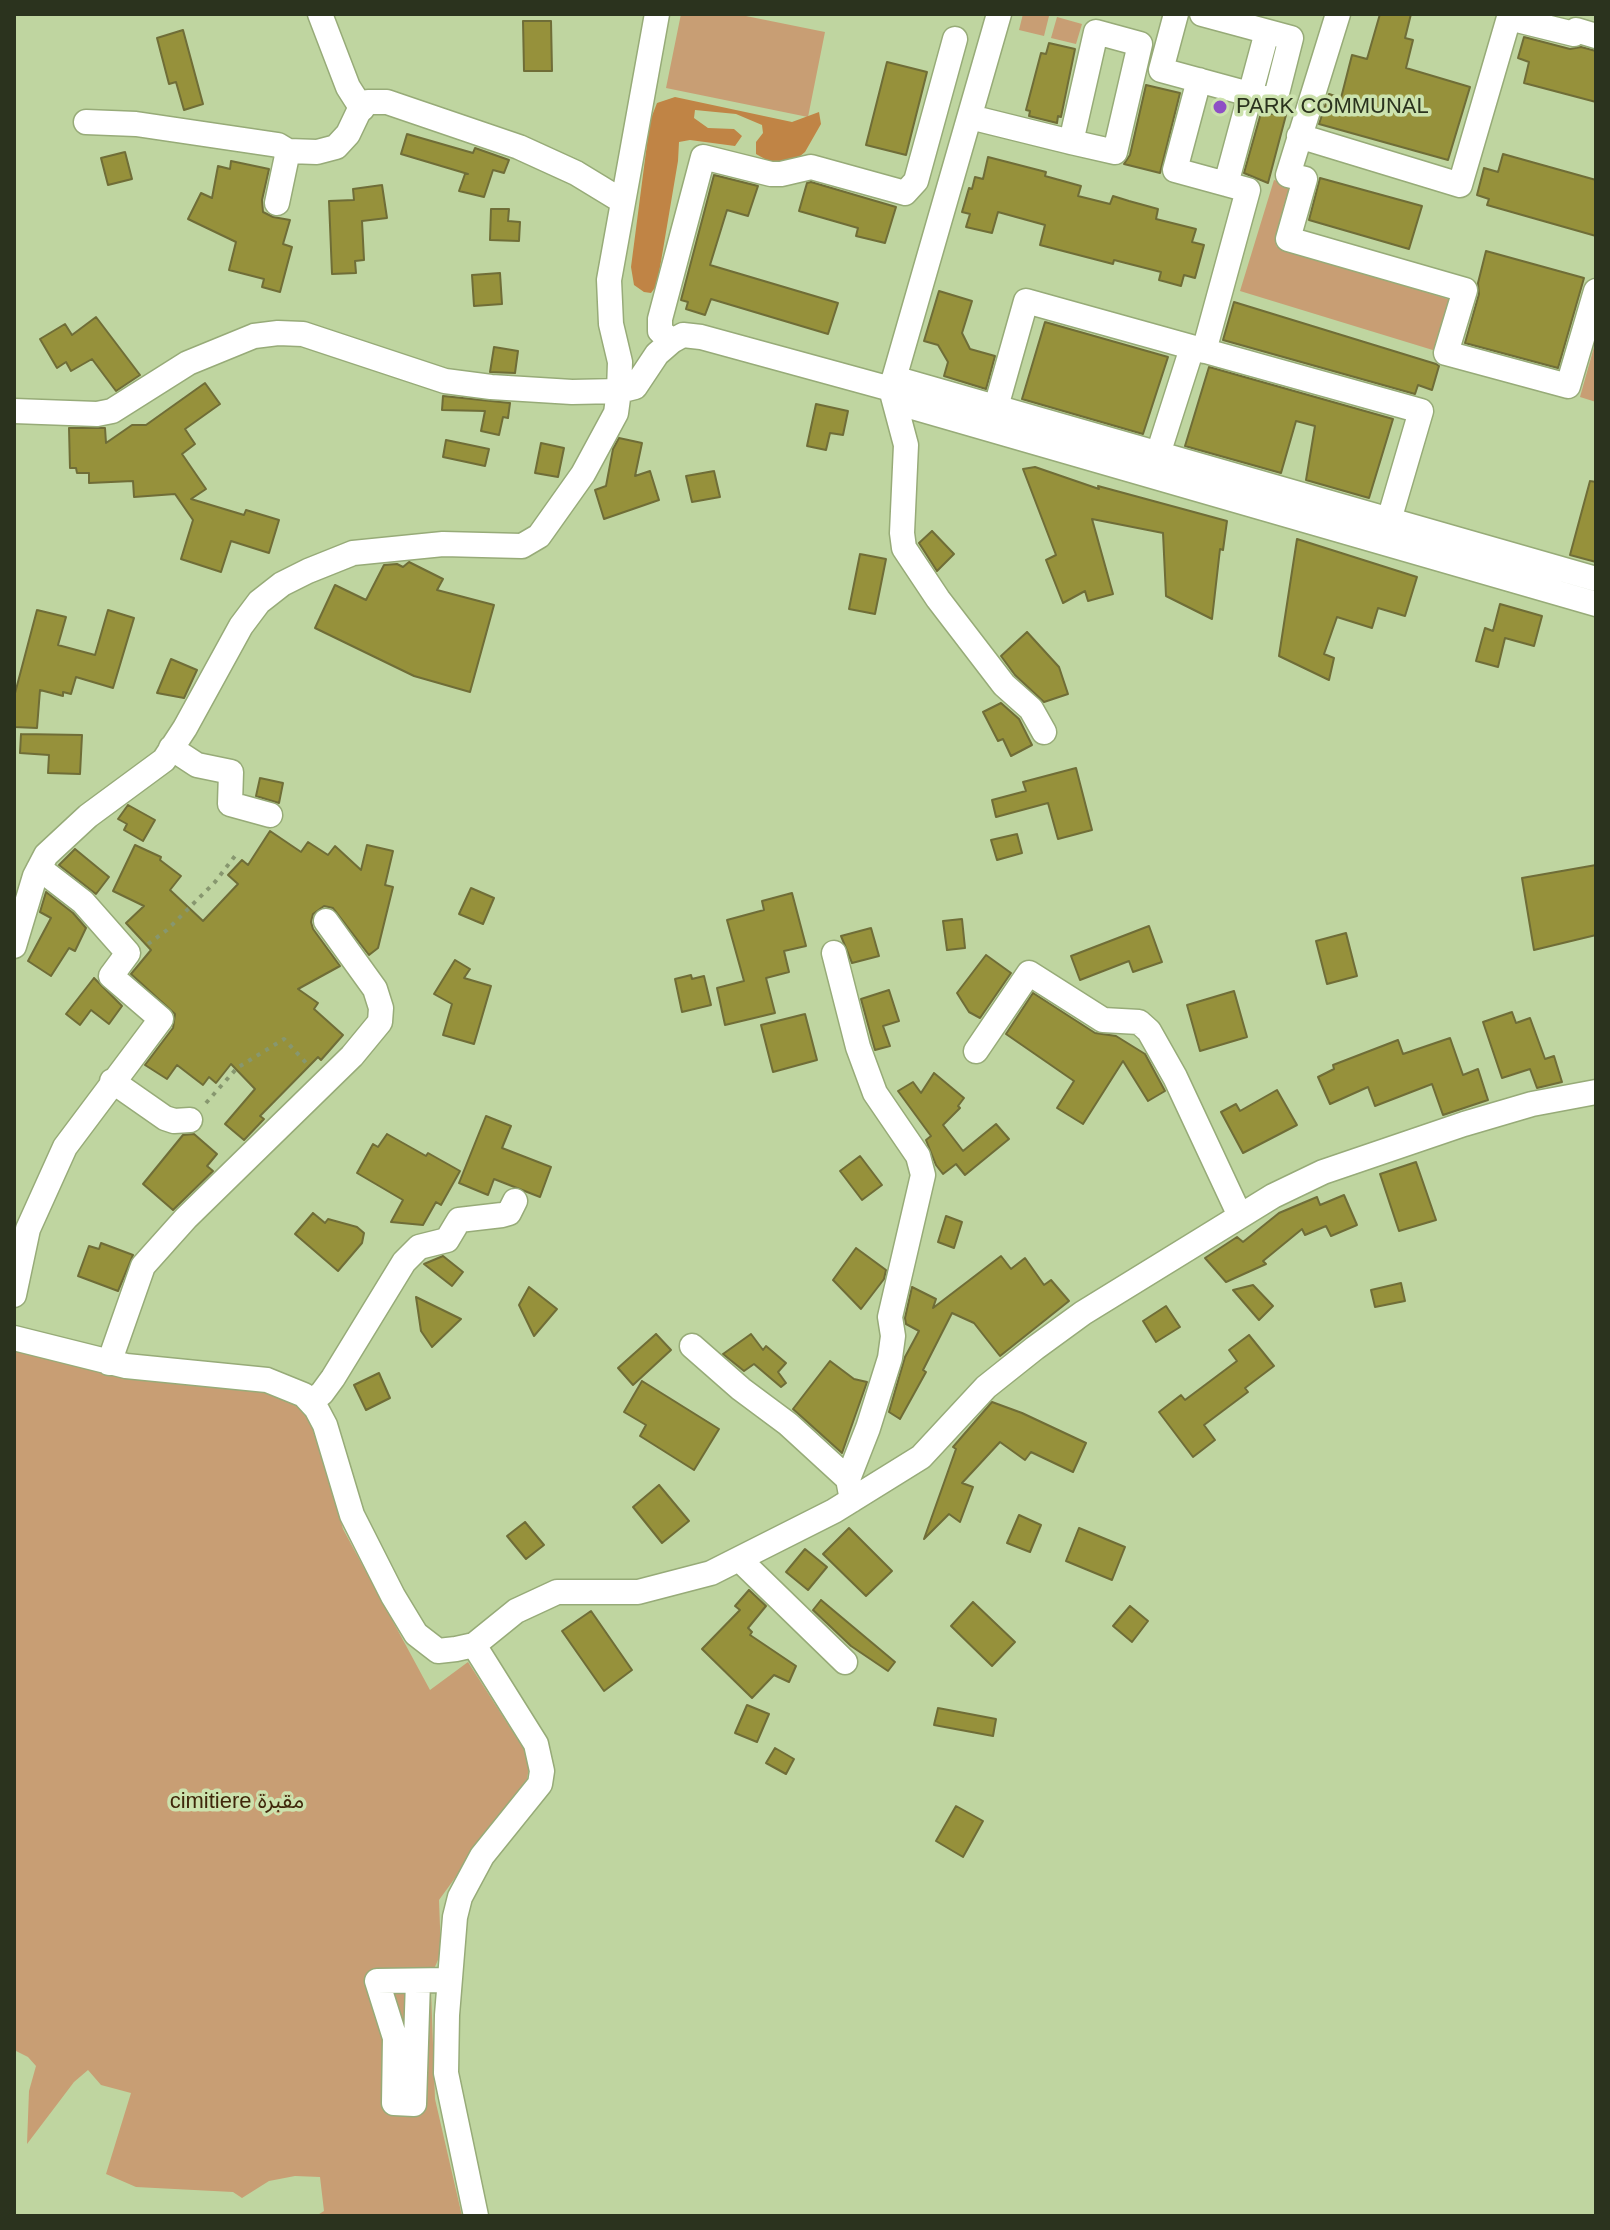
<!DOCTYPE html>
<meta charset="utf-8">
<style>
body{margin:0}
#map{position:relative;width:1610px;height:2230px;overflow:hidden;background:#bfd5a0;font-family:Helvetica,sans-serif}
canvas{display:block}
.frame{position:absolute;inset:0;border:16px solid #2b331e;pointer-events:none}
</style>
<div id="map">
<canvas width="1610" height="2230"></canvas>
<div class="frame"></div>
</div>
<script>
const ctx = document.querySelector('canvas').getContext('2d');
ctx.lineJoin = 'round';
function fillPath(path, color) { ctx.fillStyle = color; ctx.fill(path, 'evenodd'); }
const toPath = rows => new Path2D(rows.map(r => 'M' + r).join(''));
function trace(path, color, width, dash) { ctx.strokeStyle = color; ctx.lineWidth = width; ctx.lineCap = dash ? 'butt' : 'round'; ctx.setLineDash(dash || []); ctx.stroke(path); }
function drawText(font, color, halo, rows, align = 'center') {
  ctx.font = font + ' Helvetica,"Noto Sans Arabic",sans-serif'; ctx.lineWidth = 7; ctx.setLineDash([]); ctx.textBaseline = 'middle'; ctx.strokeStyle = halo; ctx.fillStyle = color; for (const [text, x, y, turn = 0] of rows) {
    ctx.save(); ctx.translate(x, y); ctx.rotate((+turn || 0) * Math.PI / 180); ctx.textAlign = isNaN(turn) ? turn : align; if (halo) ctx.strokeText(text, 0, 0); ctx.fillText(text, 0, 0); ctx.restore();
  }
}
fillPath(toPath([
 [681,14,736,14,825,32,808,117,666,88],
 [1023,14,1049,16,1044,36,1019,30],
 [1057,17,1082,24,1076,44,1051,38],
 [1274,180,1295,186,1276,246,1451,300,1436,351,1240,291],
 [1596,340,1596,402,1580,397],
 [14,1347,285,1391,306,1412,317,1431,343,1529,430,1690,468,1662,527,1754,530,1762,527,1779,439,1900,441,1953,434,1969,431,1991,435,2099,462,2216,316,2216,324,2211,320,2177,295,2176,269,2181,242,2198,233,2192,136,2187,106,2174,131,2093,101,2085,88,2070,74,2082,27,2144,29,2091,36,2066,28,2057,14,2050]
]), '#c89e74');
fillPath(toPath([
 [675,97,792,122,819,112,821,124,805,152,793,162,772,163,756,154,756,142,763,133,762,125,736,114,695,110,694,118,708,128,734,129,742,136,735,146,690,140,679,142,678,161,657,285,651,293,644,292,634,285,631,267,650,121,657,103]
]), '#c08445');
const building = toPath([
 [1380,14,1411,14,1405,38,1413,40,1406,68,1470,87,1448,160,1319,124,1329,94,1341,98,1352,55,1367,59,1380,14],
 [523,21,551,21,552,71,524,71,523,21],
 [183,30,203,104,184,110,176,82,169,84,157,38,183,30],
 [1524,37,1570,49,1581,47,1596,51,1596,102,1524,83,1529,62,1518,58,1524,37],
 [1049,43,1075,49,1061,117,1058,116,1057,123,1029,116,1030,111,1026,110,1041,53,1046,54,1049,43],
 [887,62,927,72,906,155,866,145,887,62],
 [1146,85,1180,93,1160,173,1124,164,1130,155,1146,85],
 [1261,113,1286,115,1268,183,1244,173,1261,113],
 [407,134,473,153,475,148,509,160,504,173,493,170,484,197,459,191,465,174,468,174,401,154,407,134],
 [125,152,132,179,108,185,101,158,125,152],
 [1503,154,1596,180,1596,236,1487,205,1489,199,1477,195,1484,168,1498,172,1503,154],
 [988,157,1046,172,1045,176,1081,186,1078,196,1110,204,1113,196,1129,201,1158,209,1156,219,1196,229,1192,242,1204,245,1195,278,1184,275,1181,286,1159,280,1161,272,1114,260,1113,264,1040,245,1045,225,998,212,992,233,966,227,970,214,962,212,969,188,972,189,975,177,983,179,988,157],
 [231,161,269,169,262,200,263,212,273,217,290,220,283,244,292,247,280,292,262,287,264,279,229,270,236,242,188,219,201,193,212,198,218,166,230,169,231,161],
 [714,175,758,186,748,216,727,210,710,265,838,303,828,334,711,299,705,315,686,309,688,302,681,300,714,175],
 [1320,178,1422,206,1409,249,1309,220,1320,178],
 [811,182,896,207,885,243,856,236,858,228,799,211,807,183,811,182],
 [382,185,387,218,362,221,364,260,355,261,356,273,332,274,329,201,354,200,353,189,382,185],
 [491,209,509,209,508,221,520,222,519,241,490,240,491,209],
 [1486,251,1584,278,1558,368,1465,343,1479,294,1478,283,1486,251],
 [500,273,502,304,474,306,472,275,500,273],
 [939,291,972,301,962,333,970,349,995,356,986,389,944,376,948,362,938,345,924,341,939,291],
 [1234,302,1436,364,1439,366,1432,390,1418,385,1415,394,1223,340,1234,302],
 [96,317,140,375,116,391,92,359,71,371,66,362,57,368,40,339,65,324,72,335,96,317],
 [1045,322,1168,357,1143,434,1022,399,1045,322],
 [494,347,518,351,515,373,490,372,494,347],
 [1209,367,1393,419,1369,498,1306,480,1315,426,1296,421,1281,473,1185,446,1209,367],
 [205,383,220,404,185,429,195,444,182,454,206,489,191,499,244,515,246,510,279,520,269,553,231,541,221,572,181,559,193,520,175,494,134,497,133,481,89,483,89,473,77,473,76,468,70,468,69,428,105,428,106,443,132,425,146,425,205,383],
 [443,396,510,403,508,418,503,417,499,435,481,431,485,411,442,410,443,396],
 [816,404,848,411,843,435,830,433,826,450,807,446,816,404],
 [619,438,642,443,635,476,650,471,659,500,604,519,595,490,606,486,613,449,619,438],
 [446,440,489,449,485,466,443,457,446,440],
 [541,443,564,448,558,477,535,473,541,443],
 [1035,467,1099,489,1098,486,1227,521,1223,550,1220,549,1212,619,1166,596,1163,533,1092,519,1113,594,1088,601,1085,591,1063,603,1046,560,1056,555,1023,469,1035,467],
 [714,471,720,497,692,502,686,476,714,471],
 [1590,481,1596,482,1596,562,1570,555,1590,481],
 [932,531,954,554,937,571,919,543,932,531],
 [1297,539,1417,577,1405,616,1378,608,1372,628,1337,617,1324,654,1334,658,1329,680,1279,656,1297,539],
 [860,554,886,559,875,614,849,609,860,554],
 [409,562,443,579,437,590,494,605,470,692,414,676,315,628,335,585,366,600,384,565,397,564,403,567,409,562],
 [1500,604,1542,616,1534,646,1505,638,1498,667,1476,661,1485,628,1493,631,1500,604],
 [37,610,66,617,58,645,95,655,108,610,134,618,113,688,76,677,71,694,63,692,63,696,40,690,37,728,14,727,14,697,37,610],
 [1027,632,1059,667,1068,694,1044,702,1015,675,1001,656,1027,632],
 [171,659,197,670,184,698,157,693,171,659],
 [1001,703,1019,719,1032,745,1011,756,1003,739,998,741,983,712,1001,703],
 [21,734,82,735,80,774,48,773,49,755,20,753,21,734],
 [1076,768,1092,830,1058,839,1048,803,996,817,992,800,1026,791,1023,782,1076,768],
 [260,778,283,783,279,803,256,796,260,778],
 [128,805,155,820,143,841,124,830,127,824,118,819,128,805],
 [270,831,301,852,308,842,328,855,335,846,361,870,367,845,393,851,385,885,393,887,378,948,369,955,333,908,324,906,313,914,311,922,313,929,340,966,298,989,318,1003,314,1009,343,1035,321,1060,318,1057,260,1116,264,1119,244,1140,225,1124,255,1089,231,1064,216,1083,209,1077,203,1085,177,1065,167,1079,145,1065,173,1028,175,1014,131,974,151,950,126,923,144,906,113,891,135,845,161,857,160,860,181,876,170,890,203,921,238,884,228,875,242,860,248,865,270,831],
 [1017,834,1022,853,997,860,991,840,1017,834],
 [75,849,109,877,96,894,59,865,75,849],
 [1596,865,1596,935,1534,950,1522,878,1596,865],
 [471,888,494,898,483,924,459,914,471,888],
 [46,892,73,913,86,928,75,951,69,948,51,976,28,961,51,918,40,912,46,892],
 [792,893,806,946,784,951,789,972,766,978,775,1013,725,1025,717,988,744,981,727,920,764,910,762,901,792,893],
 [962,919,965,948,947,950,943,921,962,919],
 [1149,926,1162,962,1133,972,1129,961,1080,980,1071,956,1149,926],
 [871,928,879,956,852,963,841,936,871,928],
 [1346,933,1357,976,1327,984,1316,941,1346,933],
 [986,955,1011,973,980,1018,969,1012,957,993,986,955],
 [455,960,470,969,464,978,491,986,474,1044,443,1035,452,1004,434,994,455,960],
 [691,975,692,979,704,976,711,1005,682,1012,675,979,691,975],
 [94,978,122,1006,109,1024,91,1010,80,1025,66,1014,94,978],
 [889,990,899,1021,883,1026,890,1046,875,1050,861,999,889,990],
 [1234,991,1247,1037,1200,1051,1187,1005,1234,991],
 [1033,993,1095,1033,1116,1036,1145,1054,1165,1091,1148,1101,1123,1061,1083,1124,1057,1108,1074,1081,1006,1034,1033,993],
 [1512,1012,1516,1023,1530,1018,1545,1059,1554,1056,1562,1082,1537,1088,1530,1069,1502,1078,1483,1022,1512,1012],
 [805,1014,817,1060,773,1072,761,1025,805,1014],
 [1450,1038,1463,1075,1478,1069,1488,1100,1443,1115,1432,1084,1375,1106,1368,1087,1330,1104,1318,1077,1334,1069,1333,1065,1398,1040,1403,1054,1450,1038],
 [934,1073,964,1098,958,1106,960,1108,943,1125,963,1151,996,1124,1009,1139,965,1175,956,1164,943,1174,936,1165,926,1140,931,1136,898,1091,913,1082,921,1093,934,1073],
 [1277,1090,1297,1125,1243,1153,1221,1112,1236,1104,1240,1111,1277,1090],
 [486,1116,511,1126,502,1148,551,1167,540,1197,494,1179,488,1195,459,1183,486,1116],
 [194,1134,217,1154,207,1166,213,1171,173,1210,143,1184,183,1135,194,1134],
 [387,1134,426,1156,428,1153,460,1171,441,1205,436,1202,423,1225,391,1222,403,1200,357,1173,373,1144,378,1147,387,1134],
 [860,1156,882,1185,862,1200,840,1171,860,1156],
 [1416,1162,1436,1220,1399,1231,1380,1174,1416,1162],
 [1344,1195,1357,1225,1331,1236,1326,1226,1305,1235,1302,1229,1263,1261,1266,1264,1226,1282,1205,1258,1237,1237,1243,1242,1279,1213,1317,1197,1320,1205,1344,1195],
 [313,1213,325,1223,328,1219,357,1227,364,1233,362,1243,338,1271,295,1234,313,1213],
 [946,1216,962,1222,954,1248,938,1242,946,1216],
 [101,1243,133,1255,118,1291,78,1276,89,1246,99,1249,101,1243],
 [856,1248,886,1270,884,1279,861,1309,833,1280,856,1248],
 [443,1256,463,1272,452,1286,424,1264,443,1256],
 [1001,1256,1011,1269,1025,1258,1044,1285,1051,1280,1069,1301,1000,1356,974,1323,952,1313,923,1370,926,1372,900,1419,889,1412,905,1357,919,1331,906,1324,905,1318,912,1287,936,1299,933,1308,1001,1256],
 [1401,1283,1405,1301,1375,1307,1371,1290,1401,1283],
 [1253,1285,1273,1306,1259,1320,1233,1290,1253,1285],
 [529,1287,557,1309,534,1336,519,1305,529,1287],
 [416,1297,461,1319,432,1347,421,1331,416,1297],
 [1166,1306,1180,1327,1156,1342,1143,1321,1166,1306],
 [656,1334,671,1350,633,1385,618,1368,656,1334],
 [751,1334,763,1350,766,1346,786,1363,778,1372,786,1383,781,1387,754,1364,744,1371,723,1354,751,1334],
 [1249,1335,1274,1366,1245,1388,1248,1392,1204,1425,1215,1440,1193,1457,1159,1412,1181,1395,1185,1400,1237,1361,1229,1350,1249,1335],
 [830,1361,854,1379,867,1382,842,1453,793,1409,830,1361],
 [379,1373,390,1398,366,1410,354,1385,379,1373],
 [642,1381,719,1429,694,1470,640,1436,646,1425,624,1412,642,1381],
 [992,1402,1022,1413,1086,1443,1073,1472,1031,1452,1025,1460,1000,1442,962,1483,973,1487,960,1522,949,1514,924,1539,956,1449,953,1447,992,1402],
 [659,1485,689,1521,662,1543,633,1507,659,1485],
 [1019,1515,1041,1525,1030,1552,1007,1543,1019,1515],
 [525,1522,544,1545,526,1559,507,1536,525,1522],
 [849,1528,892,1571,866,1596,823,1554,849,1528],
 [1079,1528,1125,1547,1112,1580,1066,1561,1079,1528],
 [805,1549,827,1567,808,1590,786,1572,805,1549],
 [749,1590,766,1606,748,1628,752,1632,750,1635,796,1666,789,1682,774,1675,752,1698,702,1649,740,1610,735,1606,749,1590],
 [821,1600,895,1662,888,1671,851,1646,813,1610,821,1600],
 [973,1602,1015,1642,992,1666,951,1626,973,1602],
 [1130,1606,1148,1621,1132,1642,1113,1626,1130,1606],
 [591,1611,632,1670,604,1691,562,1631,591,1611],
 [747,1705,769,1714,757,1742,735,1733,747,1705],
 [938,1708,996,1719,993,1736,934,1725,938,1708],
 [775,1748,794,1759,786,1774,766,1763,775,1748],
 [956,1806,983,1821,963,1857,936,1841,956,1806]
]);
fillPath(building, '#96913b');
trace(building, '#6f6d37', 2);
const minor = toPath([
 [320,14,348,87,362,109],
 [999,14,891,389,906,445,902,533,904,548,938,599,1004,685,1031,709,1044,732],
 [1176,14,1161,70,1275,101,1291,38,1202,14],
 [1338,14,1288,175,1305,179,1288,239,1465,290,1446,353,1568,386,1596,291],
 [1509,18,1574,34,1576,30,1596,36],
 [1199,80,1175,170,1248,190,1204,351],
 [970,117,1071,142,1115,152,1140,44,1096,32,1071,142],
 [86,122,136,124,278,145,288,151],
 [1299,136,1460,185,1510,14],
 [1226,184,1267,32],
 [277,203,288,151,317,152,336,147,348,134,358,113,368,102,387,102,519,147,576,173,622,201],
 [672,341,660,331,660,319,703,157,771,174,781,174,811,167,905,193,916,181,955,39],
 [894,378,1596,579],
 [895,398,916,408,1596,604],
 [996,407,1026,301,1421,411,1389,520],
 [14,411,97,414,112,411,188,363,254,336,278,333,303,334,445,381,491,387,572,392,619,391,635,387,657,354,672,341,683,335,701,337,891,389],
 [1158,454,1192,348],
 [171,748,197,765,231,772,230,804,270,815],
 [14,946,35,876,46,855,88,816,164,760,185,728,241,626,259,602,282,584,308,571,353,553,443,544,522,546,539,536,583,474,616,413,619,391,620,362,611,324,609,280,657,14],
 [834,953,858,1047,875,1093,918,1156,923,1175,890,1317,893,1336,890,1358,868,1428,848,1479,852,1500],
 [976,1051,1029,973,1103,1020,1139,1022,1149,1031,1175,1077,1240,1216],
 [112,1081,165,1118,174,1121,190,1120],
 [14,1295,28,1229,65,1147,161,1019,111,976,128,953,83,902,39,868],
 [14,1338,126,1366,267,1380,304,1395,316,1408,325,1425,352,1515,393,1596,416,1634,438,1651,456,1649,474,1645,516,1611,557,1592,638,1592,711,1573,834,1511,921,1457,986,1387,1035,1348,1083,1313,1273,1196,1323,1172,1464,1124,1532,1104,1596,1092],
 [692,1346,741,1389,788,1424,848,1479],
 [109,1363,143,1266,186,1218,352,1056,380,1022,381,1008,375,989,326,921],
 [311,1402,322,1393,333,1378,404,1262,419,1247,447,1240,459,1220,502,1215,509,1213,515,1201],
 [739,1559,845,1662],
 [474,1645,536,1744,542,1771,540,1784,482,1856,460,1897,455,1917,447,2015,446,2073,476,2216],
 [418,1981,414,2104,394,2103,395,2038,377,1981,449,1980]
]);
trace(minor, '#97ab78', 27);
trace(toPath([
 [148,944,167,930,215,882,238,852],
 [206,1103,237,1068,284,1039,309,1066]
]), '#87976f', 4, [4, 6]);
trace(minor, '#fff', 24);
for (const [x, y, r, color] of [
 [1220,107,8,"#8e4fc5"]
]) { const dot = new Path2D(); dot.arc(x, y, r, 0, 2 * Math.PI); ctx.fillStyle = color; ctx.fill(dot); trace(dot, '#cce2ad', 3); }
drawText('22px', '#2b331e', '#cce2ad', [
 ["PARK COMMUNAL",1236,107]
], 'left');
drawText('22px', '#40270b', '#cce2ad', [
 ["cimitiere مقبرة",237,1802]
]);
</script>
